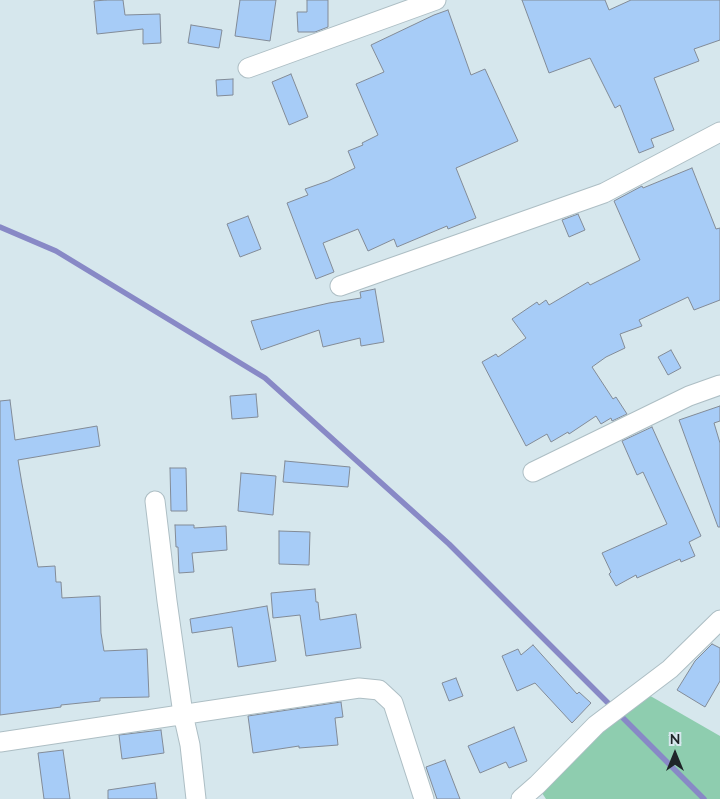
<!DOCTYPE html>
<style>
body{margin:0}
#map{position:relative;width:720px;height:799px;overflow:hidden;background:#d6e7ed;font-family:Mulish,sans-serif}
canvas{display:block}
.north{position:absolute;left:650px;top:729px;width:50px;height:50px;-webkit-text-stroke:4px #d6e7ed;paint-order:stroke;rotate:0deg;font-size:14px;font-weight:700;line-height:20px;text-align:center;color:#1f2528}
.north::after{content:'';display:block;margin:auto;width:18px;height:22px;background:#1f2528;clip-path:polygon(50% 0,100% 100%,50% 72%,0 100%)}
</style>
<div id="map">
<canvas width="720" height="799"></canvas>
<div class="north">N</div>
</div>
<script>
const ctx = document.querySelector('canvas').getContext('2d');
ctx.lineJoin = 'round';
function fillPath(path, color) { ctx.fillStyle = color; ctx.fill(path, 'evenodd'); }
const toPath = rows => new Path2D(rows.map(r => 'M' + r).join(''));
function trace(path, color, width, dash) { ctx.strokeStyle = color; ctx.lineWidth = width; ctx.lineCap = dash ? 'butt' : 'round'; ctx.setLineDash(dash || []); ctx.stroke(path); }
fillPath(toPath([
 [633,686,720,736,720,799,546,799,540,790]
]), '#8ecdaf');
trace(toPath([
 [0,227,56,251,265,378,449,544,704,799]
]), '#8889c6', 5.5);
const building = toPath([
 [106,0,123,0,125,15,160,14,161,43,143,44,143,29,97,34,94,1,106,0],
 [240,0,276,0,270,41,235,36,240,0],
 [307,0,328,0,328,27,315,32,298,32,297,12,307,12,307,0],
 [522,0,605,0,609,10,631,0,720,0,720,40,694,49,699,61,654,78,674,130,651,139,654,147,639,153,620,105,615,108,590,58,549,73,522,0],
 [448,10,471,75,485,69,518,141,456,168,476,218,448,229,447,226,397,247,394,239,368,251,358,229,323,243,334,272,316,279,287,203,308,195,305,189,328,181,355,168,348,151,363,145,362,143,378,135,356,84,384,72,371,45,434,15,448,10],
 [191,25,222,30,219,48,188,43,191,25],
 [291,74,308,117,289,125,272,82,291,74],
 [233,79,233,95,217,96,216,80,233,79],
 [692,168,716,229,720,228,720,300,694,310,688,297,639,320,642,326,620,334,625,348,606,357,592,367,613,399,616,397,627,414,612,421,611,418,601,424,596,416,569,434,568,432,551,442,547,434,526,446,482,362,496,354,498,357,526,338,512,319,537,302,539,305,546,300,549,305,588,282,590,285,640,260,614,201,642,186,643,188,692,168],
 [578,214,585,230,569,237,562,220,578,214],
 [248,216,261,249,240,257,227,224,248,216],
 [375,289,384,342,361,346,360,338,323,347,319,330,261,350,251,321,329,303,361,298,360,292,375,289],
 [671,350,681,368,668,375,658,357,671,350],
 [256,394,258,417,232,419,230,396,256,394],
 [10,400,15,440,97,426,100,446,18,460,22,484,38,567,55,566,56,582,61,582,62,598,100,596,101,633,104,651,147,649,149,697,100,698,100,701,61,705,61,707,0,715,0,401,10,400],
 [720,406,720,421,714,423,720,443,720,527,718,527,679,420,720,406],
 [652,427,701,536,689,542,695,556,681,562,680,559,637,578,636,575,616,586,609,574,611,572,602,553,667,524,643,472,637,475,622,441,652,427],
 [285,461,350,467,348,487,283,482,285,461],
 [170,468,186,468,187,511,171,511,170,468],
 [241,473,276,476,273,515,238,511,241,473],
 [175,525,194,525,194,528,226,526,227,550,192,553,194,572,179,573,178,547,176,547,175,525],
 [279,531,310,532,309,565,279,564,279,531],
 [315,589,316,602,318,602,320,620,356,614,361,648,306,656,300,615,273,618,271,593,315,589],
 [267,606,276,661,238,667,232,627,192,633,190,619,267,606],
 [712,644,720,648,720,681,705,707,677,690,695,661,712,644],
 [533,645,577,694,579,692,591,703,572,723,535,683,517,691,502,656,518,649,521,655,533,645],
 [456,678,463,696,449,701,442,683,456,678],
 [341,702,343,717,335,718,338,745,299,748,299,746,253,753,248,716,341,702],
 [514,727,527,761,509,768,506,762,480,773,468,746,514,727],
 [161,730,164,753,122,759,119,735,161,730],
 [63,750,70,799,44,799,38,753,63,750],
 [445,760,460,799,437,799,426,767,445,760],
 [155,783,157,799,108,799,108,790,155,783]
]);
fillPath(building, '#a7ccf7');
trace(building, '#828b97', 1);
const minor = toPath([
 [248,68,436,0],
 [340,286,604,193,720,132],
 [533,472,689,396,720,385],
 [155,501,167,601,183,714,190,745,196,799],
 [0,742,359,688,379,690,393,703,424,799],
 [521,799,537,785,596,725,670,669,720,620]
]);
trace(minor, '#adbec4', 21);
trace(minor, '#fff', 19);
</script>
